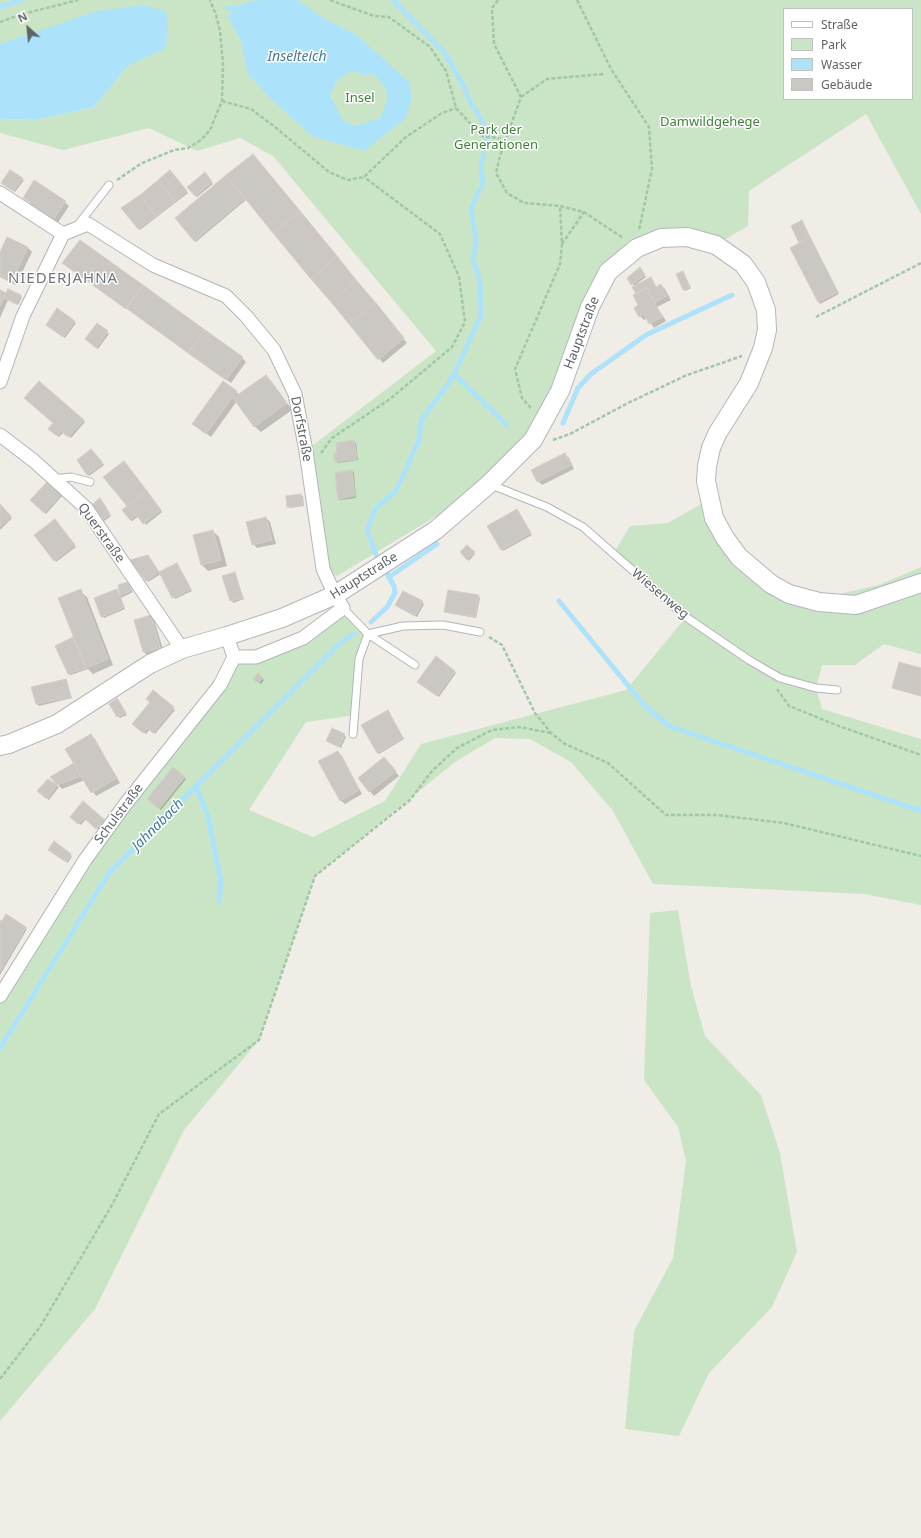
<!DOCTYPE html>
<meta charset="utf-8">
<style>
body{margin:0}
#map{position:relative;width:921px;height:1538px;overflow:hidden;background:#f0ede7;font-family:"Noto Sans",sans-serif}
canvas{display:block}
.legend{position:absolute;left:783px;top:8px;width:130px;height:92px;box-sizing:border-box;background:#fff;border:1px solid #bfc1c2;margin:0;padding:5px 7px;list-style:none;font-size:12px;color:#5e6366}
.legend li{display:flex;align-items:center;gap:8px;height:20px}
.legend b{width:20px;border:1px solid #bfc1c2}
.north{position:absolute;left:8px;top:8px;width:40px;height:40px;-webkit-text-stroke:3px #fff;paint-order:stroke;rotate:333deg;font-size:11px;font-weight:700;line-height:16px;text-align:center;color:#5e6366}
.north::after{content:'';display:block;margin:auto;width:14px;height:18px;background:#5e6366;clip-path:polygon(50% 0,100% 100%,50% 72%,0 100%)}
</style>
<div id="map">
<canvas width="921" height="1538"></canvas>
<ul class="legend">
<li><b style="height:5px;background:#fff"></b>Straße</li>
<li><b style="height:11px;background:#cae5c5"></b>Park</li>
<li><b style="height:11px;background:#ade3fa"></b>Wasser</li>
<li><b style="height:11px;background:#cbc8c4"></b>Gebäude</li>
</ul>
<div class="north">N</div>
</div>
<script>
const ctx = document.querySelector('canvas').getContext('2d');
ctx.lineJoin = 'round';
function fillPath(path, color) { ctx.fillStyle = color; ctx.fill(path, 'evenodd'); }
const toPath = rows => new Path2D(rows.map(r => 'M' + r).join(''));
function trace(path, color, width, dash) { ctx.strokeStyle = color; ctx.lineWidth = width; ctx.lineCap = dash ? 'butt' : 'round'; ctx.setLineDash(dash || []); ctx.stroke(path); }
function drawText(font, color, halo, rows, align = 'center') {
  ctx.font = font + ' "Noto Sans",sans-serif'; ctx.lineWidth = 3; ctx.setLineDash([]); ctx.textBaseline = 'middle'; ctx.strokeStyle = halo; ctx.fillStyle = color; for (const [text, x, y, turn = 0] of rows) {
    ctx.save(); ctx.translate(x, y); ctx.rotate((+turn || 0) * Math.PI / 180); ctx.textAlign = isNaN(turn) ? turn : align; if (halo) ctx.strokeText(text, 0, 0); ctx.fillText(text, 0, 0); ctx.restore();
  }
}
fillPath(toPath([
 [0,0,921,0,921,214,866,114,749,191,748,226,722,241,632,241,553,385,527,436,450,508,337,576,329,572,312,446,436,351,273,156,240,138,197,151,149,128,63,150,0,133,0,119,36,120,94,107,128,66,153,53,27,35,0,44],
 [784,9,912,9,912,99,784,99],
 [710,499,714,518,771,584,830,596,879,585,921,567,921,654,884,644,855,665,822,665,816,688,822,709,921,739,921,905,864,894,653,884,613,811,571,762,530,739,495,738,455,762,315,876,259,1040,184,1130,95,1309,0,1421,0,996,19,965,234,657,303,638,343,608,368,634,359,659,356,715,306,722,249,810,313,837,385,801,421,744,626,690,686,617,613,554,630,526,668,523],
 [678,910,691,986,705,1036,761,1095,780,1153,797,1252,772,1307,709,1373,679,1436,625,1429,634,1331,673,1258,686,1161,678,1127,644,1080,650,913]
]), '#cae5c5');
fillPath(toPath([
 [263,0,298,0,323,18,357,35,409,82,412,99,405,119,364,151,312,136,270,98,248,74,241,41,228,17,233,8,250,1],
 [351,71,365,75,374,74,386,88,387,101,380,118,355,126,343,120,330,95,337,81],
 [144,5,165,11,168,23,166,48,128,66,94,107,36,120,0,119,0,44,97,11]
]), '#ade3fa');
fillPath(toPath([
 [253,155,305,217,407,343,383,363,247,199,196,242,176,218],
 [170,171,188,193,140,230,122,209,140,196],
 [206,175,213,184,197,197,195,195],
 [22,179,24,180,15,192,4,184],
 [24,198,65,202,69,206,57,224],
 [803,223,839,294,820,304,791,248,801,243,792,226],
 [28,248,32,252,16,285,0,277,0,255],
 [64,263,242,358,246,362,231,383],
 [640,268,646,277,634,286,628,278],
 [683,272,691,288,685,291,684,289],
 [651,279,654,282,653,282,658,291,661,285,665,289,671,300,657,307,666,321,654,328,647,318,644,320,640,316,640,306],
 [0,292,6,294,20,296,22,297,18,305,8,300,0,318],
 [74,322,76,323,65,338,49,327],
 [97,324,109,334,98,349,88,341],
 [266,376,272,382,292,410,261,432,254,426,237,401,211,437,193,424,223,382,240,395],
 [39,382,85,422,71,438,64,432,59,437,49,429,54,423],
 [354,441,356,443,358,460,338,463,336,461,338,454],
 [91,450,104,465,89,476,78,460],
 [565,454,569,458,574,469,542,485,538,481],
 [125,464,162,512,146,525,139,516,132,521,130,520,128,506,104,477],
 [352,471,354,472,356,498,340,500,338,499],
 [47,483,62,496,46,514,31,500],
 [301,495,303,496,304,506,290,508,288,507],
 [102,501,111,516,103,522,101,521],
 [0,506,12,518,0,530],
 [517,510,532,535,503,551,501,549],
 [266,518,270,522,276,544,257,548,253,544],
 [56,522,76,547,56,562,55,560],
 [213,531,219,537,227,566,208,571,202,565,194,536],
 [467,546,475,554,469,561,461,552],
 [149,558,159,573,177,564,192,591,175,599,161,574,148,582,132,561],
 [234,574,244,599,233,603,224,577],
 [128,583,133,592,121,598,125,609,104,618,102,616,116,590,120,594],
 [80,591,87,597,113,665,93,674,88,669,71,675,69,674,73,638,76,641],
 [478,596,480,598,476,618,447,613,445,611],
 [422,602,424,604,417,617,398,607],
 [150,616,154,620,164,652,148,656,144,652,135,620],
 [436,657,456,673,439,697,420,683],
 [921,669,921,696,895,689,893,688],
 [258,675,264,680,261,684,254,679],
 [65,680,67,682,72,698,39,706,37,704,32,688],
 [119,701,127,715,120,718,118,716],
 [173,708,175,710,155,734,150,729,146,734,135,726],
 [389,713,404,739,379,754,377,752],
 [91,735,95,739,120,783,96,796,85,780,62,789,51,777,75,763],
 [344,735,346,737,341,748,327,741],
 [338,752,342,756,362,794,345,804,340,800],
 [388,762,399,776,374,796,359,778],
 [173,768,186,779,161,810,148,798],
 [48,780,59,787,49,800,40,793],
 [83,802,106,822,99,830,86,819,81,825,71,817],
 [54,843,72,856,68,863,51,851],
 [6,916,27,929,0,975,0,921,2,922]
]), '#0003');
trace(toPath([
 [0,7,21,0],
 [228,8,233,8],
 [454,374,507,425],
 [563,423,578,388,591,374,646,335,732,295],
 [389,577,437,544],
 [559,601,644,705,669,726,921,811],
 [371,622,387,607,395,593,394,586,387,574,389,577,377,557,367,530,376,508,396,491,419,440,421,420,446,387,454,374,481,316,480,281,473,260,476,241,471,208,483,183,481,167,488,131,471,103,463,85,445,53,393,0],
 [196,787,208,816,221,882,219,901],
 [0,1048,109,873,340,643,353,634]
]), '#ade3fa', 5);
const building = toPath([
 [253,154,300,211,273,233,226,175,253,154],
 [10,170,23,178,13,191,1,183,10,170],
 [170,170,187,191,175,201,158,180,170,170],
 [205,172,212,182,195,196,187,187,205,172],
 [226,175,245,198,194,241,175,218,226,175],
 [34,180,66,201,53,220,30,205,31,203,23,198,34,180],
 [157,181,175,201,156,216,140,195,157,181],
 [140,195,156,216,138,229,121,208,140,195],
 [300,211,337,256,311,279,273,233,300,211],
 [802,220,810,237,799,243,791,226,802,220],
 [7,237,28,247,12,281,0,276,0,252,7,237],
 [810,237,838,292,818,302,790,248,810,237],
 [80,240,143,285,126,309,62,263,80,240],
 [337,256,356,280,331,302,311,279,337,256],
 [640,267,645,275,631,285,627,278,640,267],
 [683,271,690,287,683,290,676,274,683,271],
 [651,277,656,287,661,284,667,296,654,303,647,288,636,294,632,287,651,277],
 [356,280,376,303,349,324,331,302,356,280],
 [143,285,205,330,188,353,126,308,143,285],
 [647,288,662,317,649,324,644,314,639,317,634,308,638,305,633,295,647,288],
 [8,289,21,295,16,304,4,298,8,289],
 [0,290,6,293,0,306,0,290],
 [376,303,404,338,378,360,349,324,376,303],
 [57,308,75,321,63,337,46,325,57,308],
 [97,323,108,331,96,348,85,339,97,323],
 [205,330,243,357,226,380,188,353,205,330],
 [266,375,287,403,254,427,233,398,266,375],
 [39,381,84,420,68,437,61,431,57,436,48,429,53,423,24,398,39,381],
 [223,381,237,391,206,434,192,424,223,381],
 [354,440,357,459,335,462,334,453,337,453,336,443,354,440],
 [91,449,103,463,87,475,77,460,91,449],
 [565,453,571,465,537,482,531,470,565,453],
 [124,461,147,491,127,506,103,477,124,461],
 [352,470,355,496,338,499,335,473,352,470],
 [47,482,61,494,44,513,30,500,47,482],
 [147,491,161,510,143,524,137,515,130,520,122,510,147,491],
 [301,494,303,505,287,507,286,496,301,494],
 [100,498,110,514,101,521,90,506,100,498],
 [0,504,11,516,0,527,0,504],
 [517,509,531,533,501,550,487,526,517,509],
 [266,517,272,540,252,545,246,522,266,517],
 [55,519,75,545,54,561,34,535,55,519],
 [213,530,221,560,201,565,193,535,213,530],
 [467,545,475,552,467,560,460,552,467,545],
 [148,555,159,572,146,581,130,560,148,555],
 [177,563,191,589,172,598,159,572,177,563],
 [235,572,243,598,230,601,222,576,235,572],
 [128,582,132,590,120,596,118,585,128,582],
 [81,589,108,659,86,668,58,598,81,589],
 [117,589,124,607,101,617,94,598,117,589],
 [448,590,479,595,475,617,444,612,448,590],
 [403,591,423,601,415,616,395,605,403,591],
 [151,615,160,648,143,652,134,620,151,615],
 [73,637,86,668,68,674,55,646,73,637],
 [436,656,455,671,437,696,417,682,436,656],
 [899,662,921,668,921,696,892,688,899,662],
 [258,673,263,678,258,683,253,679,258,673],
 [66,679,71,697,36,704,31,687,66,679],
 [153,690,174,707,153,733,147,728,143,733,132,724,150,702,146,699,153,690],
 [117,698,126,713,117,717,109,704,117,698],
 [388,710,403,738,377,753,361,725,388,710],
 [332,728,345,734,339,747,326,741,332,728],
 [91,734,117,778,91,793,65,749,91,734],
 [338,751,359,790,340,801,318,761,338,751],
 [384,757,396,771,369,792,358,778,384,757],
 [74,763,81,776,57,785,50,777,74,763],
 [173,767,185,777,159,809,147,799,173,767],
 [48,779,57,785,47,799,37,791,48,779],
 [83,801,105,820,96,829,84,818,78,824,70,817,83,801],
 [54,841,71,854,66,862,48,850,54,841],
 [6,914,26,927,0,971,0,920,2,921,6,914]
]);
fillPath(building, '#cbc8c4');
trace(building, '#d4cec6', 1);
const lane = toPath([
 [77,226,109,185],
 [54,479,71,477,90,482],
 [489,484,547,507,583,527,686,617,749,660,780,678,816,688,837,690],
 [343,608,368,634,415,665],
 [353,734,359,659,368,634,403,626,443,625,480,632]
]);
const street = toPath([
 [0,193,63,234],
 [63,234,88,224,153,265,226,296,246,316,274,350,295,394,306,451,323,569,335,595,343,608,303,638,256,657,234,657],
 [0,382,23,316,63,234],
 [0,435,34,461,86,508,182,649],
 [0,996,85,860,124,806,220,685,234,657,227,636]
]);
const secondary = toPath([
 [0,746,9,744,57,724,150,664,182,649,227,636,282,618,335,595,436,530,489,484,533,440,560,391,590,307,608,272,637,248,661,238,687,237,716,245,743,264,756,282,766,310,767,330,763,348,749,383,717,434,711,448,707,466,706,481,714,518,725,538,739,557,771,584,789,594,819,602,856,605,921,583]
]);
trace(lane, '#b2b5b8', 9);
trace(street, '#b2b5b8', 15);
trace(secondary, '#b3b7ba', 20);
trace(toPath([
 [330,0,374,16,389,17,430,47,446,71,456,108,482,136,497,138,505,141,500,156,496,173,507,193,524,203,560,206,584,212,623,238],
 [498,0,492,8,494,44,521,97,505,141],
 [577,0,611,69,649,127,652,169,639,230],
 [0,22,19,15,78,0],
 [521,97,547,79,604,74],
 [222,101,251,109,275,127,329,172,348,180,364,177,406,137,442,113,456,108],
 [117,180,142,163,174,150,188,148,201,140,210,130,222,101,223,64,220,31,216,15,210,0],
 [562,244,584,212],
 [816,317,921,263],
 [531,408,522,398,515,369,560,264,562,244,560,206],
 [553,440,570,434,628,403,687,375,742,356],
 [321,453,332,438,390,399,452,347,465,322,459,277,440,234,364,177],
 [489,637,502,645,535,713,551,733,565,744,608,763,666,815,716,815,784,823,921,856],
 [777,689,789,706,836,725,921,755],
 [0,1379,40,1327,112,1205,159,1114,259,1040,315,876,410,800,432,771,457,748,492,730,519,727,551,733]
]), '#a0c8a6', 2.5, [4, 2]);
trace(lane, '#fff', 7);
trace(street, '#fff', 13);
trace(secondary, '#fff', 18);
drawText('13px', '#40813a', '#fff', [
 ["Insel",360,98],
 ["Damwildgehege",710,122],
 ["Park der",496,130],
 ["Generationen",496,145]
]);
drawText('13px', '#5e6366', '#fff', [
 ["Hauptstraße",582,333,-69],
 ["Dorfstraße",301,429,79],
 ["Querstraße",101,533,54],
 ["Hauptstraße",364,576,-32],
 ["Wiesenweg",660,594,40],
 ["Schulstraße",119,814,-53]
]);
drawText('italic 14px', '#437a9b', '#fff', [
 ["Inselteich",297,57],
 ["Jahnabach",158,825,-45]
]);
ctx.letterSpacing = '1px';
drawText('15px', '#6f7578', '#fff', [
 ["NIEDERJAHNA",63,279]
]);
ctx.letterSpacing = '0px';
</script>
